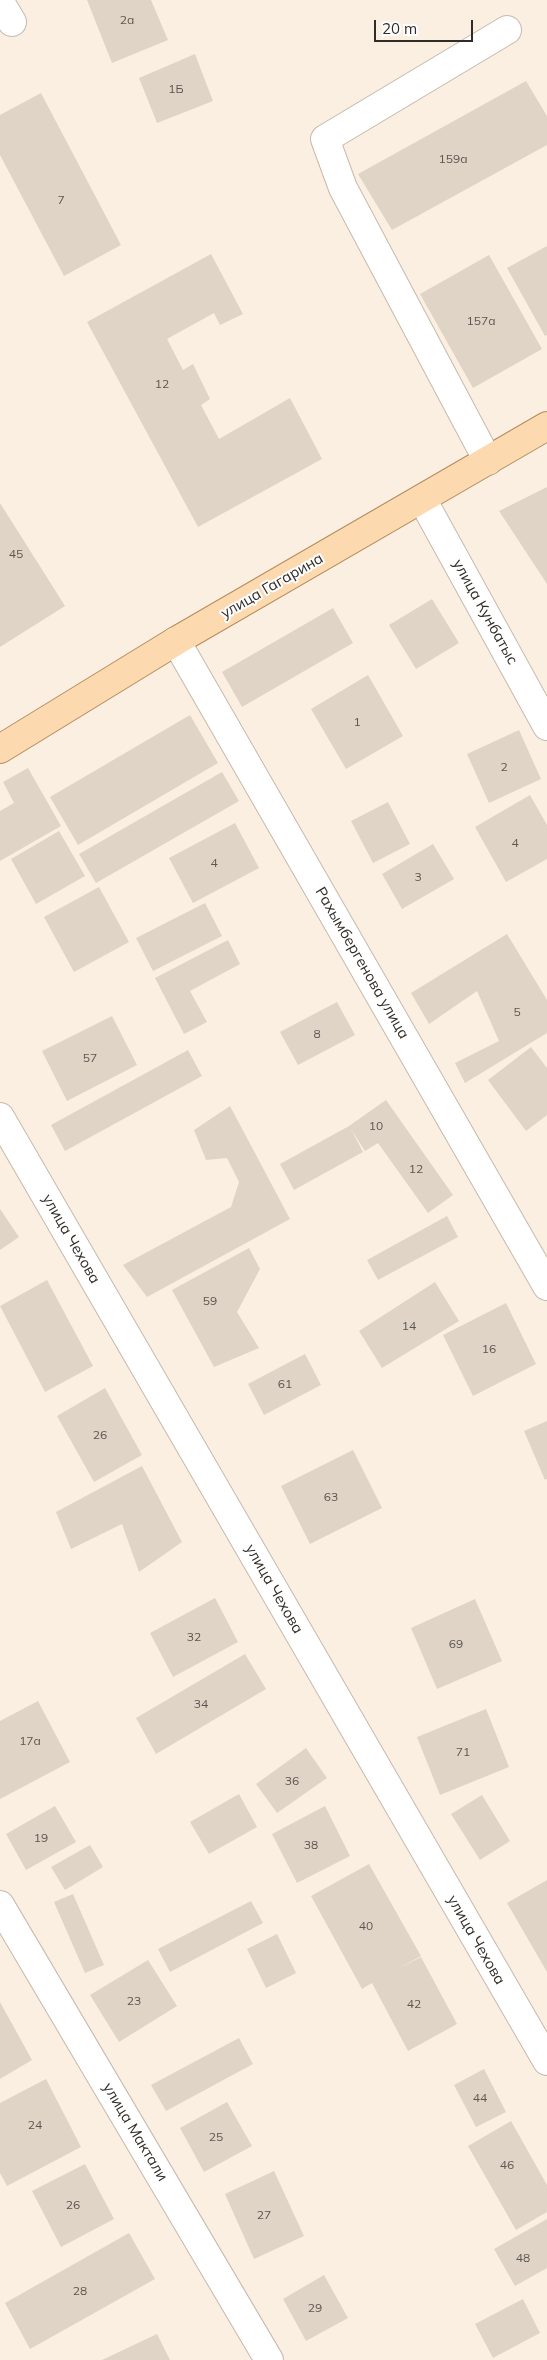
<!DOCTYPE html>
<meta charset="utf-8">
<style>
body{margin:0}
#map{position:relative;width:547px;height:2360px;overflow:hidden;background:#fbefe1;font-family:Mulish,sans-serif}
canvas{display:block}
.scale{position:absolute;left:374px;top:20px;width:99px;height:22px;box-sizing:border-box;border:2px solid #302c27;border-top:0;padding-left:6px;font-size:15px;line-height:18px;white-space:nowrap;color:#302c27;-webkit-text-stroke:4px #fefefe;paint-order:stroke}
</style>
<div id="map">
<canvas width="547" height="2360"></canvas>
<div class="scale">20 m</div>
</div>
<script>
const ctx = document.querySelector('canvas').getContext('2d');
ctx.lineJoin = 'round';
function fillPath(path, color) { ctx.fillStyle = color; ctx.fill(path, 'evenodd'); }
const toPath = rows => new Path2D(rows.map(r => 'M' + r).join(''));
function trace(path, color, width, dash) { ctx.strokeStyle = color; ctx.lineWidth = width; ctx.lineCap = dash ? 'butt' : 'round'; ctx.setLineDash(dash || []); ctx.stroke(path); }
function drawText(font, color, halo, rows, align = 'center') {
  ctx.font = font + ' Mulish,sans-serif'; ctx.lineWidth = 4; ctx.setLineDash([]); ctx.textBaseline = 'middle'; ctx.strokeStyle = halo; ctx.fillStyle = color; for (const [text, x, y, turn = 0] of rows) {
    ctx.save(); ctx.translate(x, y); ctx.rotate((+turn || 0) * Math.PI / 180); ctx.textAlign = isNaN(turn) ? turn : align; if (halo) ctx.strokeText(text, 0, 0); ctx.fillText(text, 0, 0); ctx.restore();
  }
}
fillPath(toPath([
 [87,0,151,0,168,40,112,63],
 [195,54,213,101,157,123,139,78],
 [526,81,547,116,547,145,392,230,358,174],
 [41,93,121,245,64,276,0,155,0,115],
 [547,246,547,335,545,336,507,268],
 [211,254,243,314,220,325,214,313,167,339,183,370,193,364,210,399,201,405,219,439,290,398,322,459,198,527,87,322],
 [489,255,542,349,473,388,420,294],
 [547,487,547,584,499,511],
 [0,503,65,606,0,647],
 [432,599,459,643,416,669,389,625],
 [333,608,353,643,242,707,222,672],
 [368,675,403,736,346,769,311,709],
 [190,715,218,763,78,845,50,797],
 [519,730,541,779,489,803,467,754],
 [28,768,61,826,0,861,0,811,14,803,3,782],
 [222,772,239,801,96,883,79,854],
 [530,795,547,825,547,859,506,882,475,827],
 [388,802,410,844,373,863,351,821],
 [235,823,259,868,193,903,169,858],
 [59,831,85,876,36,904,11,859],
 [433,844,454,879,402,909,382,874],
 [99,887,129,942,74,972,44,917],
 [205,903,222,936,153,971,136,938],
 [507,934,547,1000,547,1033,465,1083,455,1063,499,1041,477,991,429,1024,411,993],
 [228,940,240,964,190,991,207,1022,184,1034,155,978],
 [337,1002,355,1035,298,1065,280,1032],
 [112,1016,137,1065,67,1101,42,1051],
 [531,1047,547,1068,547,1115,526,1131,488,1080],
 [188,1050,202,1076,65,1151,51,1125],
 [386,1100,453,1195,428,1213,378,1143,365,1151,351,1129,363,1152,294,1190,280,1164,349,1126],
 [230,1106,290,1219,147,1297,123,1265,231,1207,239,1182,227,1158,206,1160,194,1130],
 [0,1209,19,1237,0,1250],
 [447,1216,458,1237,378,1280,367,1260],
 [249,1248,260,1269,237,1312,259,1348,214,1367,172,1290],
 [47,1280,93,1366,45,1392,0,1306],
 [435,1282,459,1321,382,1368,359,1331],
 [506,1303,536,1364,473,1396,443,1335],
 [305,1354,321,1385,264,1415,248,1384],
 [105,1388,142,1455,94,1482,57,1416],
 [547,1421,547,1479,545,1480,524,1431],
 [353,1450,382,1508,310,1544,281,1486],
 [142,1466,182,1542,139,1572,122,1524,71,1549,56,1512],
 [215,1598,238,1642,173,1677,150,1633],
 [475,1599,502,1661,437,1689,411,1628],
 [245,1654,266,1689,156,1754,136,1718],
 [38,1701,70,1762,0,1799,0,1721],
 [486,1709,509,1767,440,1795,417,1737],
 [306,1748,327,1778,277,1813,256,1784],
 [239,1794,257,1827,209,1854,190,1822],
 [482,1795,510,1841,480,1860,451,1814],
 [55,1806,76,1842,26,1870,6,1834],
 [325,1806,350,1856,297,1883,272,1834],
 [90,1845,103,1867,65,1890,51,1867],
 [369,1864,421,1956,398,1969,421,1957,457,2024,408,2051,372,1983,362,1989,311,1896],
 [547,1880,547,1972,507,1903],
 [73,1894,104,1965,85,1973,54,1902],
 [251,1901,263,1923,170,1972,158,1949],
 [277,1934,296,1973,266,1988,247,1949],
 [148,1960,177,2006,119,2042,90,1995],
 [0,2002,32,2060,0,2079],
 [239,2038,253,2064,166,2111,151,2085],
 [484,2069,506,2112,476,2127,454,2085],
 [46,2079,81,2147,7,2186,0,2173,0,2103],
 [227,2102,252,2146,204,2172,180,2128],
 [511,2121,547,2185,547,2212,516,2230,468,2146],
 [85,2164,114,2219,61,2247,32,2191],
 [274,2171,304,2236,254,2259,225,2194],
 [547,2219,547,2268,515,2286,494,2249],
 [129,2233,155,2279,30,2349,5,2303],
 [324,2275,348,2318,306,2341,283,2299],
 [523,2299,540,2333,493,2358,475,2324],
 [157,2334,170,2360,102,2360]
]), '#e0d4c7');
const minor = toPath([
 [0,2,12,22],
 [488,461,343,188,325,139,507,30],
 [422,499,547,726],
 [176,641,547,1286],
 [0,1117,547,2061],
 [0,1905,269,2360]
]);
const major = toPath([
 [0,749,176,641,547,426]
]);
trace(minor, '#c5baac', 30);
trace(major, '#b48c5e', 30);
trace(minor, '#fff', 28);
trace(major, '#fdd9b0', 28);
drawText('12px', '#5c564f', null, [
 ["2а",127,20],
 ["1Б",176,89],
 ["159а",453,159],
 ["7",61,200],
 ["157а",481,321],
 ["12",162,384],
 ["45",16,554],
 ["1",357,722],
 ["2",504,767],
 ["4",515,843],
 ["4",214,863],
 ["3",418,877],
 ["5",517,1012],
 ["8",317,1034],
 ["57",90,1058],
 ["10",376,1126],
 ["12",416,1169],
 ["59",210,1301],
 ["14",409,1326],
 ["16",489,1349],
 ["61",285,1384],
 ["26",100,1435],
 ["63",331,1497],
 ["32",194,1637],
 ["69",456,1644],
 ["34",201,1704],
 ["17а",30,1741],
 ["71",463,1752],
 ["36",292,1781],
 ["19",41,1838],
 ["38",311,1845],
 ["40",366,1926],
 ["23",134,2001],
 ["42",414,2004],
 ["44",480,2098],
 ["24",35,2125],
 ["25",216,2137],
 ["46",507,2165],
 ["26",73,2205],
 ["27",264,2215],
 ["48",523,2258],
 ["28",80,2291],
 ["29",315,2308]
]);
drawText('15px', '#302c27', '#fefefe', [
 ["улица Гагарина",272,586,-30],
 ["улица Кунбатыс",485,612,61],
 ["Рахымбергенова улица",362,963,60],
 ["улица Чехова",71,1239,60],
 ["улица Чехова",274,1589,60],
 ["улица Чехова",476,1940,60],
 ["улица Мактали",135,2132,59]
]);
</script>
